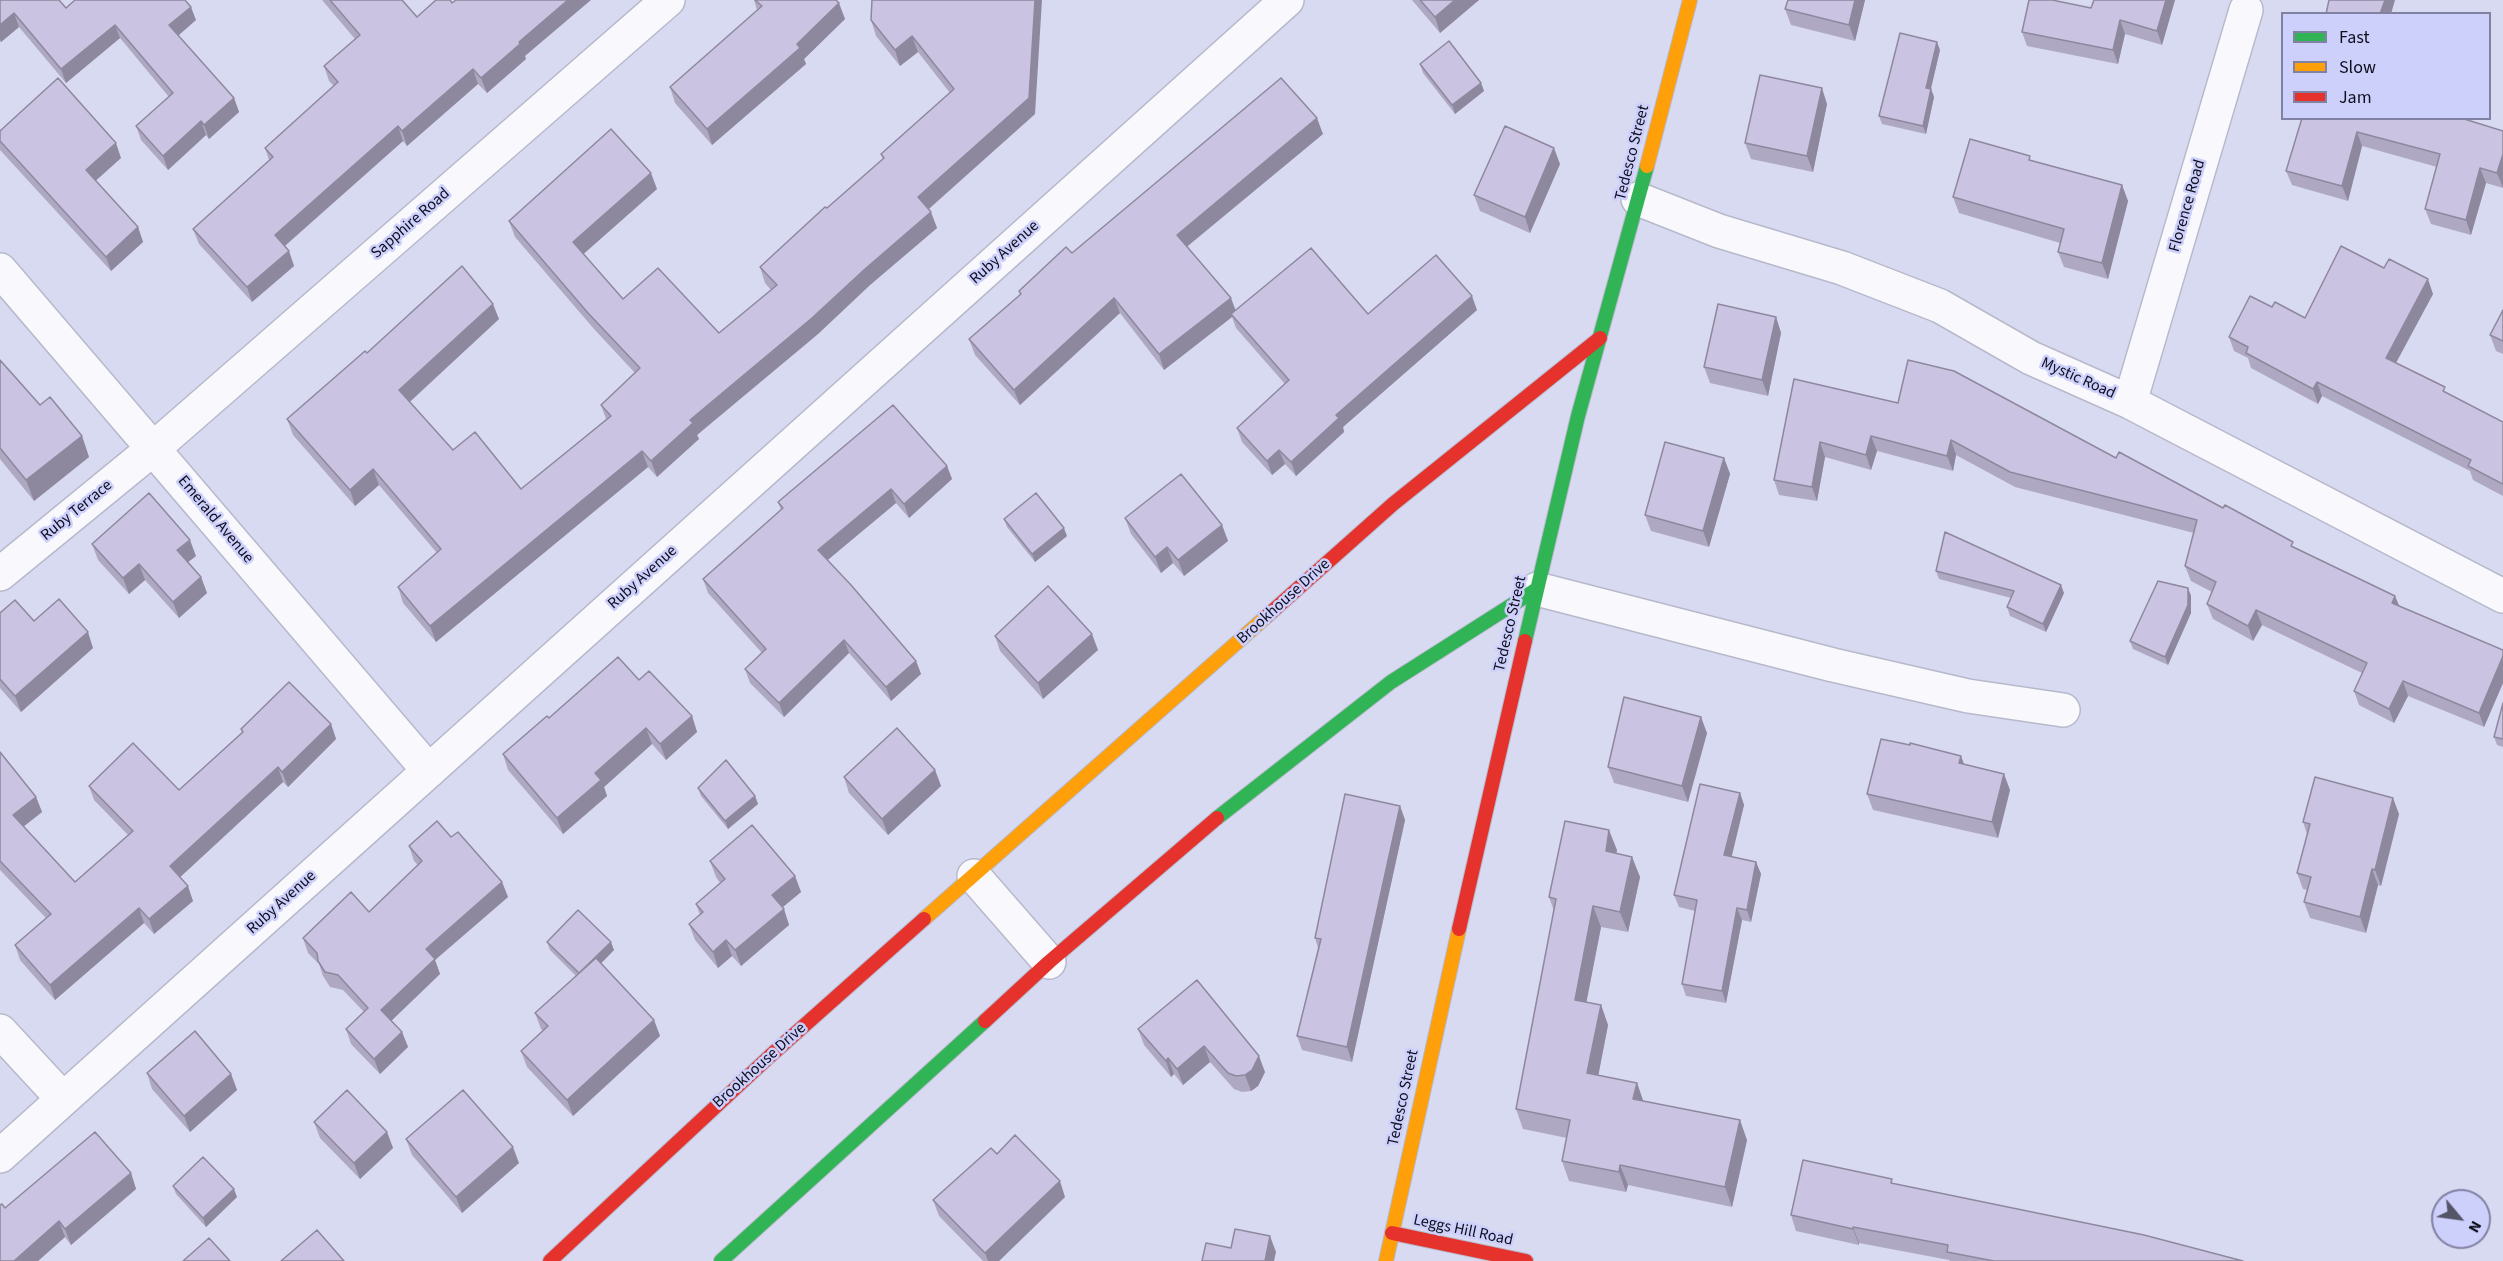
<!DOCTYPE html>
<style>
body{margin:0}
#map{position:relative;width:2503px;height:1261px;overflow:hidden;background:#d8daf2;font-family:"Source Sans 3",sans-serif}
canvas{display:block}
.legend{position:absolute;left:2281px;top:12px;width:210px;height:108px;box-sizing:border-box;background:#ced0fc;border:2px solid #8182a3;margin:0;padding:8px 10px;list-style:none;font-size:18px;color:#0e0e1d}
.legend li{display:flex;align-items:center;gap:12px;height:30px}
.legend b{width:30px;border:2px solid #8182a3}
.north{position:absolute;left:2431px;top:1189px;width:60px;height:60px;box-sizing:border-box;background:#ced0fc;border:2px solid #8182a3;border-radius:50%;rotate:119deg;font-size:16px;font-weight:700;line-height:24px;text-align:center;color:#0e0e1d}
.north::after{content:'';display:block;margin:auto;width:21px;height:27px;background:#555568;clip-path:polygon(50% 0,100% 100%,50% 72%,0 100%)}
</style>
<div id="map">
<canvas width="2503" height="1261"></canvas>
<ul class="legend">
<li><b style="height:8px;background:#30b455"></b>Fast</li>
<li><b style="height:8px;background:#ff9f0a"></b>Slow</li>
<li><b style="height:8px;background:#e5322d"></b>Jam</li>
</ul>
<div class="north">N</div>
</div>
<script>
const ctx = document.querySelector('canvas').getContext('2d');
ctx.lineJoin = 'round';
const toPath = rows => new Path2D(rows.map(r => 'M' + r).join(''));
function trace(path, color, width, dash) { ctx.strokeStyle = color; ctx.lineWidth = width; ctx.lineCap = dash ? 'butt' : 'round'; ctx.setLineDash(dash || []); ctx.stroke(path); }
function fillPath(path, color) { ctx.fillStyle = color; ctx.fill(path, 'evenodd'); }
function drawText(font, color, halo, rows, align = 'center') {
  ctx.font = font + ' "Source Sans 3",sans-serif'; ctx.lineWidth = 5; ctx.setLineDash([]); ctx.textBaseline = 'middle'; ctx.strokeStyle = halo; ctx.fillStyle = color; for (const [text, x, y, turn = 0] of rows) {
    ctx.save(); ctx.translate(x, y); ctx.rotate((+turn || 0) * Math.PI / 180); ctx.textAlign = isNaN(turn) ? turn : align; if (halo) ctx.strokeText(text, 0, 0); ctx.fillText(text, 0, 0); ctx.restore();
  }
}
const street = toPath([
 [1638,199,1719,231,1842,268,1940,306,2031,358,2130,402,2503,596],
 [0,270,429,771],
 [2130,402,2246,10],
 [0,574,154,448,668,0],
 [1537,589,1833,665,1968,696,2063,710],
 [974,876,1049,962],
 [0,1031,63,1099],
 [0,1156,1287,0]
]);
const fast = toPath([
 [1525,641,1578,416,1647,166],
 [1217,818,1391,682,1537,589],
 [721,1261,985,1021]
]);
const slow = toPath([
 [1647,166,1690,0],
 [924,919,1267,616],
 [1386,1261,1459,929]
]);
const jam = toPath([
 [1267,616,1393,504,1600,338],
 [1459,929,1525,641],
 [985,1021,1049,962,1217,818],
 [1392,1233,1526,1261],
 [550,1261,770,1056,924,919]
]);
trace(street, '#b7b9cb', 36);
trace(fast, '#b7b9cb', 16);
trace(slow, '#b7b9cb', 16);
trace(jam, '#b7b9cb', 16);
trace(street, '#f9f9fd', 33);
trace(fast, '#30b455', 14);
trace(slow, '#ff9f0a', 14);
trace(jam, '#e5322d', 14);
fillPath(toPath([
 [0,0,66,8,196,20,178,36,234,98,239,112,209,139,206,135,168,170,141,140,136,126,169,97,120,38,66,83,19,27,1,42,0,41],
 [322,0,402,0,417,17,452,3,525,56,526,59,487,93,478,84,407,146,403,141,285,246,289,251,294,266,252,302,199,244,193,229,269,160,265,148,334,86,329,81,324,66,355,39],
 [754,0,836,0,845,19,804,59,806,64,712,145,675,103,670,87,757,10],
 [872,0,1035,114,929,209,937,228,870,285,818,334,697,435,699,439,657,477,648,467,436,642,403,603,398,587,437,553,379,485,355,506,293,435,287,419,367,353,499,319,410,402,453,450,521,489,606,419,601,405,635,373,594,329,515,237,509,221,657,189,583,254,623,299,719,333,771,290,765,283,760,267,883,159,881,154,950,93,918,52,900,66,876,36,871,20],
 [1412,0,1479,0,1440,33],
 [1788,0,1865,0,1855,41,1791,25,1785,9],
 [2175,0,2162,45,2125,34,2118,64,2027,46,2022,32],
 [1940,50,1931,89,1934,97,1926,134,1882,124,1879,116],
 [1420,64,1481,83,1484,91,1455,114,1423,73],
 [1827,104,1813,172,1751,159,1745,143],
 [2300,118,2461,118,2503,131,2503,188,2486,183,2471,235,2431,224,2425,209,2437,167,2362,146,2348,201,2292,185,2286,171,2301,122],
 [0,131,121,158,95,181,138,227,143,242,111,271,0,150],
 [1323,134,1187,246,1235,310,1368,314,1477,310,1343,427,1344,432,1296,476,1285,464,1272,475,1242,442,1237,428,1285,384,1236,328,1232,317,1164,370,1120,313,1020,405,975,355,969,339,1020,295,1019,291,1072,253],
 [2031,160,2122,185,2128,201,2108,279,2064,267,2058,252,2060,243,1959,213,1953,197],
 [1560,164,1530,233,1480,211,1474,195],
 [2433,294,2396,363,2447,393,2503,422,2503,496,2473,480,2470,471,2322,396,2318,404,2251,368,2248,358,2234,351,2229,337,2272,307,2305,318],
 [2503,310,2503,354,2496,351,2490,335],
 [1776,317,1781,333,1768,396,1710,383,1704,367],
 [0,360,40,405,82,436,89,457,34,501,0,459],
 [1794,379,2116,458,2296,548,2395,596,2399,607,2503,650,2503,683,2484,727,2408,696,2394,723,2359,705,2354,691,2362,673,2262,625,2253,641,2213,619,2207,604,2212,592,2191,581,2185,566,2194,533,2015,487,1956,455,1953,471,1877,451,1871,470,1825,457,1817,501,1779,495,1774,480],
 [1724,458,1730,474,1709,547,1651,531,1645,515],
 [947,466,952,479,909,518,896,503,827,560,916,661,921,674,891,701,849,653,784,717,750,683,745,669,762,653,708,593,703,579,781,510,778,502],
 [1125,518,1222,525,1228,541,1184,576,1173,563,1161,573,1131,534],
 [1004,519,1067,536,1035,562,1007,527],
 [92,544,196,556,188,562,201,577,207,593,179,618,145,580,129,594,98,560],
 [1936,571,2064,593,2046,632,2010,616,2007,607,2011,598,1939,579],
 [2188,588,2191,596,2191,613,2168,665,2133,649,2130,641],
 [0,613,34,621,93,648,21,712,0,688],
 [995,636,1098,650,1043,699,1000,651],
 [639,680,692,716,697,732,666,760,652,744,604,787,607,796,563,834,508,770,503,754,549,718],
 [2503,703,2503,747,2497,745,2494,737],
 [331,724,336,739,288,787,283,782,180,877,193,901,154,934,144,923,55,1000,20,960,15,945,46,918,0,870,0,752,36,797,42,812,23,827,75,882,128,835,94,800,89,786,179,790,242,732,241,729],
 [1707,733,1688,802,1614,783,1608,767],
 [1964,764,2010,790,1998,838,1873,810,1867,794],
 [935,770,941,786,888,835,849,793,844,777],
 [698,788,755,796,758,804,728,829,701,796],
 [1740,793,1744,805,1731,857,1756,862,1761,874,1751,922,1742,920,1726,1003,1686,996,1682,984,1695,911,1679,907,1674,895],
 [1400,806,1405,820,1352,1062,1302,1050,1297,1036,1318,948,1315,938],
 [2399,814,2381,886,2378,885,2366,933,2310,918,2304,902,2307,890,2303,889,2297,873,2307,834,2303,822],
 [451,837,502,882,508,897,435,960,440,974,391,1021,402,1032,408,1047,380,1074,351,1044,346,1029,364,1012,343,990,330,987,323,976,319,964,308,953,303,938,369,912,418,865,414,861,409,846],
 [1617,850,1616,853,1632,857,1640,877,1628,932,1601,927,1586,1002,1601,1005,1608,1025,1598,1075,1637,1083,1643,1101,1747,1140,1732,1207,1628,1185,1626,1192,1569,1181,1562,1161,1567,1138,1523,1129,1516,1109,1554,911,1549,897],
 [710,861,795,876,801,892,783,907,789,925,741,966,732,956,718,968,695,940,689,924,700,915,696,904,720,883,716,877],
 [547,942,614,950,601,963,654,1020,660,1036,573,1116,527,1067,521,1051,543,1031,541,1029,535,1013,576,976,550,950],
 [1197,980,1265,1072,1258,1086,1251,1091,1242,1092,1234,1089,1210,1062,1183,1085,1174,1074,1171,1077,1144,1045,1138,1029],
 [147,1073,231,1074,237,1090,190,1132,152,1089],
 [314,1122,387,1132,393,1148,360,1179,320,1138],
 [406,1139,519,1163,462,1213,412,1155],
 [997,1154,1065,1197,999,1261,983,1261,939,1216,933,1200],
 [131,1173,136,1189,71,1245,65,1237,38,1261,0,1261,5,1208],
 [1894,1184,2243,1261,1950,1261,1949,1260,1859,1243,1859,1245,1796,1231,1791,1215],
 [173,1186,237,1197,206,1227,176,1194]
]), '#afa8c2');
fillPath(toPath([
 [568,0,591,0,525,56,526,59,487,93,481,78,519,42],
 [1035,0,1042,0,1035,114,924,213,918,197],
 [1455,0,1479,0,1440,33,1435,17],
 [1855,0,1865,0,1855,41,1849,25],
 [2166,0,2175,0,2162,45,2157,31],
 [2385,0,2395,0,2391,14,2380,14],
 [839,3,845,19,804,59,806,64,712,145,707,129],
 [191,7,196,20,174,39,169,25],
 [14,13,19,27,1,42,0,39,0,25],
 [2120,20,2125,34,2118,64,2113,50],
 [115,25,120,38,66,83,61,69],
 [912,36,918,52,900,66,895,50],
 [1937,42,1940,50,1929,96,1926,88],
 [473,69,478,84,407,146,402,131],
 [1481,83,1484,91,1455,114,1452,105],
 [1822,88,1827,104,1813,172,1807,156],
 [1931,89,1934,97,1926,134,1923,126],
 [234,98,239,112,209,139,204,125],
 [1317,118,1323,134,1183,250,1177,235],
 [201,121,206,135,168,170,163,156],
 [398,126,403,141,280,250,275,235],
 [2357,132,2362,146,2348,201,2342,186],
 [116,143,121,158,91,185,86,170],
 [1554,148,1560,164,1530,233,1525,217],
 [2503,154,2503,188,2497,173],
 [2480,168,2486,183,2471,235,2466,220],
 [651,173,657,189,579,258,573,242],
 [2122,185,2128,201,2108,279,2102,263],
 [931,212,937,228,870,285,818,334,697,435,699,439,657,477,651,461,690,420],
 [138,227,143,242,111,271,106,257],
 [289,251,294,266,252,302,247,287],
 [2428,279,2433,294,2391,372,2386,358],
 [1472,296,1477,310,1343,427,1344,432,1296,476,1291,462,1336,415],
 [1114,298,1120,313,1020,405,1014,390],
 [1231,298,1237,314,1231,314,1232,317,1164,370,1159,354],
 [493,304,499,319,405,406,399,390],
 [1776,317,1781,333,1768,396,1762,380],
 [2317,382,2322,396,2318,404,2313,389],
 [82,436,89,457,34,501,26,480],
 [1871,436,1877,451,1871,470,1866,455],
 [1951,440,1956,455,1953,471,1947,456],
 [1820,442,1825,457,1817,501,1812,487],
 [1279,450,1285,464,1272,475,1267,461],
 [642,451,648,467,436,642,430,626],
 [1724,458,1730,474,1709,547,1703,531],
 [947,466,952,479,909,518,904,504],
 [373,469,379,485,355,506,350,490],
 [891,489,896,503,823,564,818,550],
 [1222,525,1228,541,1184,576,1178,560],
 [1064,528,1067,536,1035,562,1032,554],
 [190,540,196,556,183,566,177,550],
 [1167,547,1173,563,1161,573,1155,557],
 [139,564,145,580,129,594,123,578],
 [201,577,207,593,179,618,173,602],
 [2061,585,2064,593,2046,632,2043,624],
 [2188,588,2191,596,2191,613,2168,665,2165,657],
 [2395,596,2401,610,2392,603],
 [2256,610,2262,625,2253,641,2248,626],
 [88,632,93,648,21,712,15,696],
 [1092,634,1098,650,1043,699,1038,683],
 [844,640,849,653,784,717,779,703],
 [2503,656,2503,683,2484,727,2479,713],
 [916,661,921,674,891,701,886,687],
 [2403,681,2408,696,2394,723,2389,709],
 [692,716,697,732,666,760,660,744],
 [1701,717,1707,733,1688,802,1682,786],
 [331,724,336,739,288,787,282,772],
 [646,728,652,744,604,787,607,796,563,834,557,818,595,773],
 [1961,756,1967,772,1959,763],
 [278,767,283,782,176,881,170,866],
 [935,770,941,786,888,835,882,819],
 [2004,774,2010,790,1998,838,1992,822],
 [1740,793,1744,805,1729,868,1724,855],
 [755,796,758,804,728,829,725,821],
 [36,797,42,812,19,830,13,815],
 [2393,798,2399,814,2381,886,2375,870],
 [1400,806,1405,820,1352,1062,1347,1047],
 [1609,830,1617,850,1613,871,1606,851],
 [1632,857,1640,877,1628,932,1620,912],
 [1756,862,1761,874,1751,922,1747,910],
 [2372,869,2378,885,2366,933,2360,917],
 [795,876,801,892,778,911,772,895],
 [502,882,508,897,435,960,440,974,387,1025,381,1010,426,949],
 [188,886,193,901,154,934,149,919],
 [1593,906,1601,927,1583,1020,1575,1000],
 [139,908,144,923,55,1000,50,985],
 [1737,908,1742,920,1726,1003,1722,991],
 [784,909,789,925,741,966,735,950],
 [726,940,732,956,718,968,713,952],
 [611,942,614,950,583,982,580,974],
 [1601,1005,1608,1025,1595,1093,1587,1073],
 [654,1020,660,1036,573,1116,567,1100],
 [402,1032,408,1047,380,1074,374,1059],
 [1204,1046,1210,1062,1183,1085,1177,1069],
 [1259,1056,1265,1072,1258,1086,1251,1091,1245,1075],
 [1168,1058,1174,1074,1171,1077,1166,1061],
 [231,1074,237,1090,190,1132,184,1116],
 [1637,1083,1644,1103,1633,1099],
 [1740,1120,1747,1140,1732,1207,1725,1187],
 [387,1132,393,1148,360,1179,354,1163],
 [513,1147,519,1163,462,1213,456,1197],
 [1620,1165,1628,1185,1626,1192,1619,1172],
 [131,1173,136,1189,71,1245,65,1229],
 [1060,1181,1065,1197,999,1261,988,1261,985,1253],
 [234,1189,237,1197,206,1227,203,1218],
 [59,1221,65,1237,38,1261,14,1261],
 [1853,1227,1859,1243,1859,1245,1853,1229],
 [1270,1236,1276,1252,1274,1261,1265,1261]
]), '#8e889e');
const building = toPath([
 [0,0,59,0,66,8,75,0,185,0,191,7,169,25,234,98,204,125,201,121,163,156,136,126,173,93,115,25,61,69,14,13,0,25,0,0],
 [330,0,402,0,417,17,436,0,450,0,452,3,456,0,568,0,519,42,520,44,481,78,473,69,402,131,398,126,275,235,289,251,247,287,193,229,273,157,265,148,338,82,324,66,360,35,330,0],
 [755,0,836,0,839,3,797,44,800,48,707,129,670,87,762,6,755,0],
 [872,0,1035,0,1029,98,918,197,931,212,865,269,812,318,690,420,693,423,651,461,642,451,430,626,398,587,441,549,373,469,350,490,287,419,365,351,367,353,462,266,493,304,399,390,453,450,475,432,521,489,611,416,601,405,640,368,588,313,509,221,611,129,651,173,573,242,623,299,658,268,719,333,777,285,760,267,825,207,827,208,884,158,881,154,954,89,912,36,895,50,871,20,872,0],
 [1420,0,1455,0,1435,17,1420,0],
 [1788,0,1855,0,1849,25,1785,9,1788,0],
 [2029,0,2052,0,2091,8,2094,0,2166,0,2157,31,2120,20,2113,50,2022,32,2029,0],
 [2329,0,2385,0,2380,14,2326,14,2329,0],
 [1900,33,1937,42,1926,88,1931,89,1923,126,1879,116,1900,33],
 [1449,41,1481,83,1452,105,1420,64,1449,41],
 [1760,75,1822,88,1807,156,1745,143,1760,75],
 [58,78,116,143,86,170,138,227,106,257,0,141,0,131,58,78],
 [1281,78,1317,118,1177,235,1231,298,1159,354,1114,298,1014,390,969,339,1021,294,1019,291,1066,247,1072,253,1281,78],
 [2302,118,2461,118,2503,131,2503,154,2497,173,2480,168,2466,220,2425,209,2440,154,2357,132,2342,186,2286,171,2302,118],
 [1505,126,1554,148,1525,217,1474,195,1505,126],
 [1970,139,2030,156,2029,160,2122,185,2102,263,2058,252,2064,229,1953,197,1970,139],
 [2341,246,2384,268,2389,259,2428,279,2386,358,2445,387,2443,391,2503,422,2503,484,2468,466,2471,460,2317,382,2313,389,2246,353,2248,347,2229,337,2250,296,2272,307,2275,302,2305,318,2341,246],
 [1311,248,1368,314,1436,255,1472,296,1336,415,1339,418,1291,462,1279,450,1267,461,1237,428,1289,380,1231,314,1311,248],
 [1718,304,1776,317,1762,380,1704,367,1718,304],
 [2503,310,2503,341,2490,335,2503,310],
 [0,360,40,405,50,397,82,436,26,480,0,448,0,360],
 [1908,360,1954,371,2116,458,2119,452,2223,508,2225,505,2293,542,2291,546,2395,596,2392,603,2503,650,2503,656,2479,713,2403,681,2389,709,2354,691,2367,663,2256,610,2248,626,2207,604,2216,582,2185,566,2197,520,2010,472,1951,440,1947,456,1871,436,1866,455,1820,442,1812,487,1774,480,1794,379,1898,403,1908,360],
 [893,405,947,466,904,504,891,489,818,550,851,585,916,661,886,687,844,640,779,703,745,669,766,649,703,579,783,508,778,502,893,405],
 [1665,442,1724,458,1703,531,1645,515,1665,442],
 [1181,474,1222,525,1178,560,1167,547,1155,557,1125,518,1181,474],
 [149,493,190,540,177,550,201,577,173,602,139,564,123,578,92,544,149,493],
 [1036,493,1064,528,1032,554,1004,519,1036,493],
 [1945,532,2061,585,2043,624,2007,607,2014,591,1936,571,1945,532],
 [2158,581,2188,588,2188,605,2165,657,2130,641,2158,581],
 [1048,586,1092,634,1038,683,995,636,1048,586],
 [59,599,88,632,15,696,0,679,0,613,15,600,34,621,59,599],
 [618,657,639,680,649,671,692,716,660,744,646,728,595,773,601,780,557,818,503,754,547,716,549,718,618,657],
 [289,682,331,724,282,772,278,767,170,866,188,886,149,919,139,908,50,985,15,945,51,914,0,861,0,752,36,797,13,815,75,882,133,831,89,786,133,743,179,790,243,732,241,729,289,682],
 [1624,697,1701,717,1682,786,1608,767,1624,697],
 [2503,703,2503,739,2494,737,2503,703],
 [897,728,935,770,882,819,844,777,897,728],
 [1881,739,1910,745,1910,743,1961,756,1959,763,2004,774,1992,822,1867,794,1881,739],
 [726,760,755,796,725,821,698,788,726,760],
 [2315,777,2393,798,2375,870,2372,869,2360,917,2304,902,2311,877,2297,873,2310,824,2303,822,2315,777],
 [1700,784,1740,793,1724,855,1756,862,1747,910,1737,908,1722,991,1682,984,1697,900,1674,895,1700,784],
 [1345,794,1400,806,1347,1047,1297,1036,1321,939,1315,938,1345,794],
 [437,821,451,837,458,832,502,882,426,949,435,959,381,1010,402,1032,374,1059,346,1029,368,1008,338,975,325,972,318,961,317,953,303,938,351,892,369,912,422,861,409,846,437,821],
 [1565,821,1609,830,1606,851,1632,857,1620,912,1593,906,1575,1000,1601,1005,1587,1073,1637,1083,1633,1099,1740,1120,1725,1187,1620,1165,1619,1172,1562,1161,1570,1120,1516,1109,1556,899,1549,897,1565,821],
 [752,825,795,876,772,895,784,909,735,950,726,940,713,952,689,924,703,912,696,904,725,879,710,861,752,825],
 [578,910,611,942,579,973,547,942,578,910],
 [596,958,654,1020,567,1100,521,1051,548,1026,535,1013,596,958],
 [1197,980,1259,1056,1252,1070,1245,1075,1236,1076,1228,1073,1204,1046,1177,1069,1168,1058,1166,1061,1138,1029,1197,980],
 [195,1031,231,1074,184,1116,147,1073,195,1031],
 [347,1090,387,1132,354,1163,314,1122,347,1090],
 [463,1090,513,1147,456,1197,406,1139,463,1090],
 [95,1132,131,1173,65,1229,59,1221,14,1261,0,1261,0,1205,2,1204,5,1208,95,1132],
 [1015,1135,1060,1181,985,1253,933,1200,991,1148,997,1154,1015,1135],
 [203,1157,234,1189,203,1218,173,1186,203,1157],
 [1803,1160,1892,1179,1891,1183,2144,1235,2243,1261,1994,1261,1947,1252,1948,1245,1853,1227,1853,1229,1791,1215,1803,1160],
 [1235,1229,1270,1236,1265,1261,1202,1261,1206,1243,1231,1248,1235,1229],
 [317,1230,344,1261,281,1261,317,1230],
 [209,1238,230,1261,183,1261,209,1238]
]);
fillPath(building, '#cbc3e2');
trace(building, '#8e889e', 1.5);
drawText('16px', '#0e0e1d', '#ced0fc', [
 ["Tedesco Street",1633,153,-76],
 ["Florence Road",2188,206,-74],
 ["Sapphire Road",411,224,-41],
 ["Ruby Avenue",1005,253,-42],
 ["Mystic Road",2078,379,24],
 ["Ruby Terrace",77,511,-39],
 ["Emerald Avenue",215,520,50],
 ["Ruby Avenue",643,578,-42],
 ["Brookhouse Drive",1284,602,-42],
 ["Tedesco Street",1511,624,-77],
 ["Ruby Avenue",282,903,-42],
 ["Brookhouse Drive",760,1066,-42],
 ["Tedesco Street",1404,1098,-78],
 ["Leggs Hill Road",1463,1231,12]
]);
</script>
